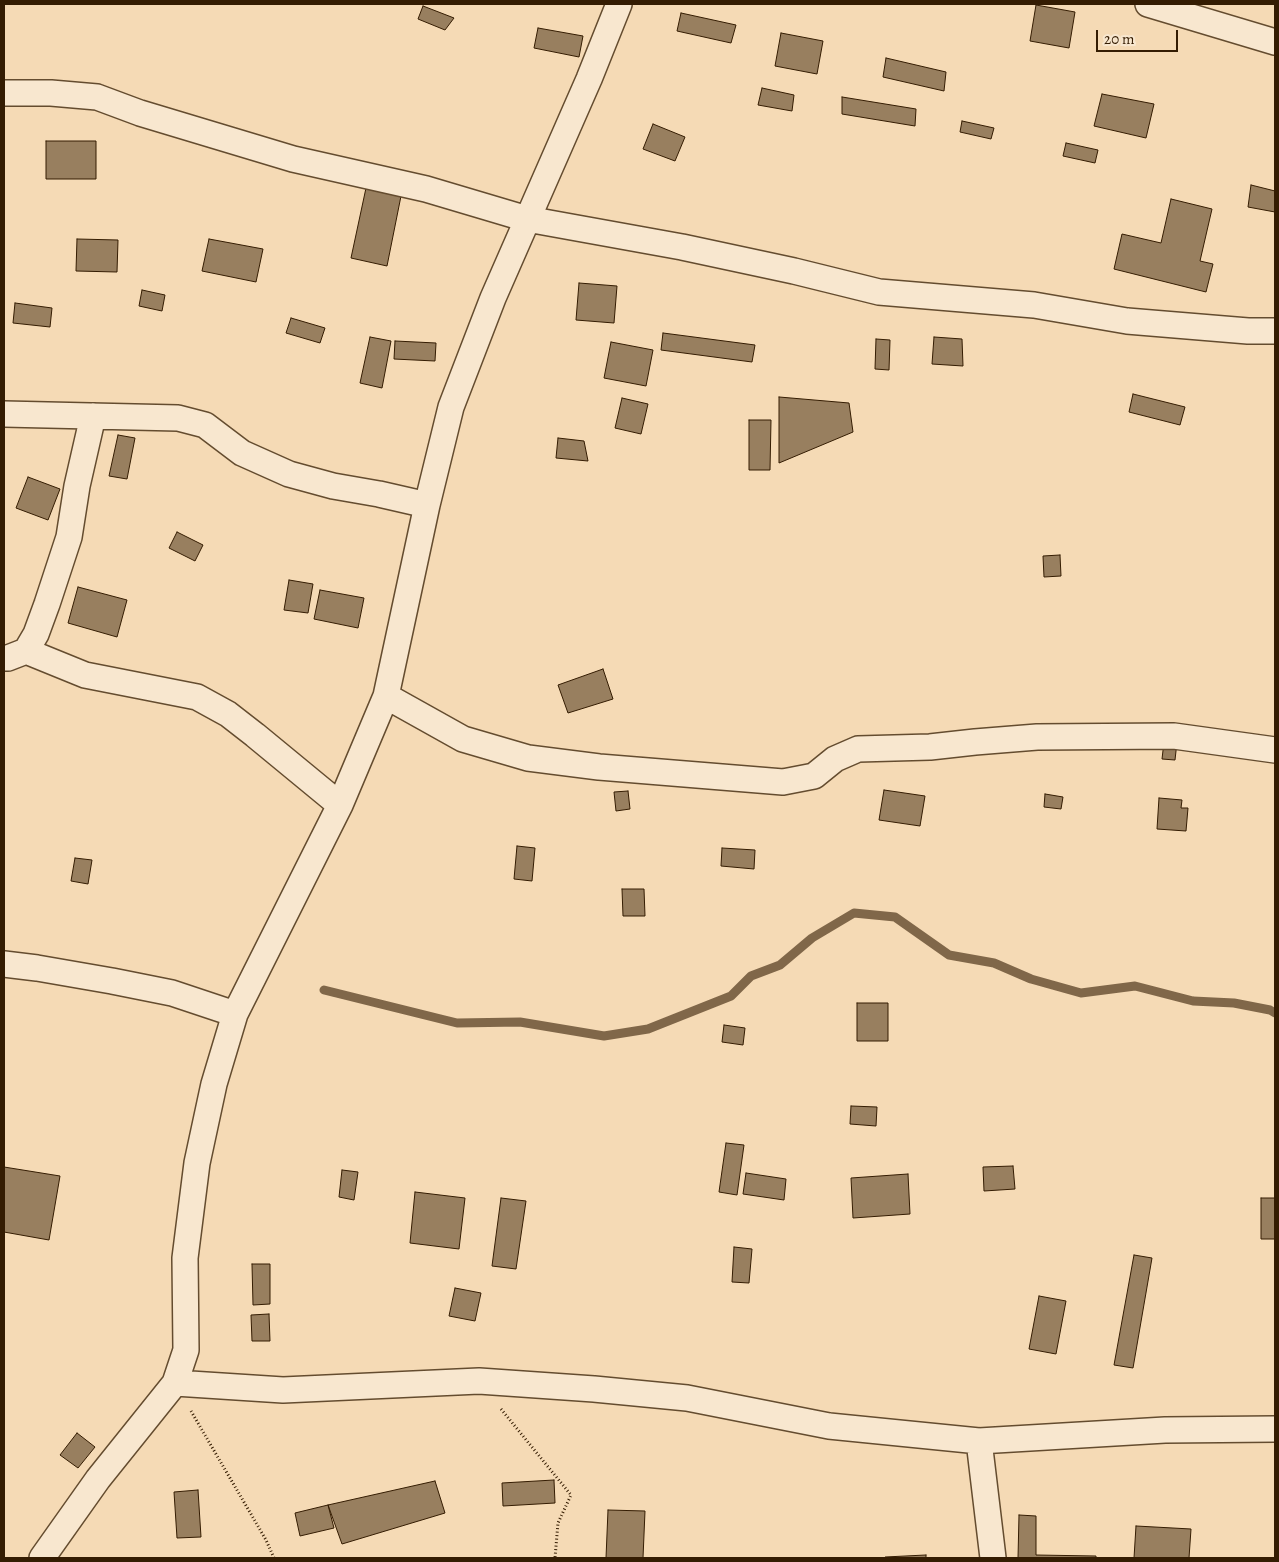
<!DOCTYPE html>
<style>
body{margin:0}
#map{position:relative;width:1279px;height:1562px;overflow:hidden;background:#f5dab5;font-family:Alegreya,serif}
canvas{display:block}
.frame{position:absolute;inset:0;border:5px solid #341c02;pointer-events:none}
.scale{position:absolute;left:1096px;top:30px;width:82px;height:22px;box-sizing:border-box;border:2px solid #341c02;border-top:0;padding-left:6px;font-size:15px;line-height:18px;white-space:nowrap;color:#341c02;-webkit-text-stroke:4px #f8e7cf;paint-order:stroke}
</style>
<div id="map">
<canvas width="1279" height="1562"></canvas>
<div class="frame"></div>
<div class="scale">20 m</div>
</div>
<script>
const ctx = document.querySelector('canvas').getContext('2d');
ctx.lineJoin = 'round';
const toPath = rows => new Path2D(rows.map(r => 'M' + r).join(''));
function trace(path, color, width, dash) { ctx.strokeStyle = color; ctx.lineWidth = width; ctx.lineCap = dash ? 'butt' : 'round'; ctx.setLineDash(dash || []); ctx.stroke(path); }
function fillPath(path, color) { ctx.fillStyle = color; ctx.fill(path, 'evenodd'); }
trace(toPath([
 [324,990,457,1023,520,1022,604,1036,648,1029,731,996,751,976,780,965,812,938,854,913,895,917,949,955,994,963,1031,979,1081,993,1135,986,1193,1001,1234,1003,1270,1010,1275,1013]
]), '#806749', 9);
const building = toPath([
 [1036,5,1075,12,1069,48,1030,41,1036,5],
 [423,6,454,18,445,30,418,19,423,6],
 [681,13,736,25,731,43,677,31,681,13],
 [538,28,583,36,579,57,534,48,538,28],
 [781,33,823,41,817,74,775,66,781,33],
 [886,58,946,72,944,91,883,77,886,58],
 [762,88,794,95,792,111,758,105,762,88],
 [1102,94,1154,104,1146,138,1094,126,1102,94],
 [842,97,916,109,915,126,842,114,842,97],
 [962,121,994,128,991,139,960,132,962,121],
 [653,124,685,137,675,161,643,149,653,124],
 [46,141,96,141,96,179,46,179,46,141],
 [1066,143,1098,150,1095,163,1063,156,1066,143],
 [1251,185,1275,191,1275,212,1248,207,1251,185],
 [366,188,401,196,387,266,351,258,366,188],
 [1171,199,1212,209,1200,261,1213,264,1206,292,1114,269,1122,234,1161,243,1171,199],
 [77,239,118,240,117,272,76,271,77,239],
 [209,239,263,249,256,282,202,271,209,239],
 [579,283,617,286,614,323,576,320,579,283],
 [142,290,165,295,162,311,139,306,142,290],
 [15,303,52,308,50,327,13,323,15,303],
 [291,318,325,328,320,343,286,333,291,318],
 [663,333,755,345,752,362,661,350,663,333],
 [370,337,391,341,382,388,360,383,370,337],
 [934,337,962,339,963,366,932,364,934,337],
 [876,339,890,340,889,370,875,369,876,339],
 [395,341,436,343,435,361,394,359,395,341],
 [611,342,653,350,646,386,604,378,611,342],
 [1133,394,1185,407,1180,425,1129,412,1133,394],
 [779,397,849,403,853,432,779,463,779,397],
 [622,398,648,404,641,434,615,428,622,398],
 [749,420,771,420,770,470,749,470,749,420],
 [118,435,135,438,127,479,109,476,118,435],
 [558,438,584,441,588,461,556,458,558,438],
 [28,477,60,489,48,520,16,508,28,477],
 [177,532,203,545,195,561,169,548,177,532],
 [1060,555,1061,576,1044,577,1043,556,1060,555],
 [289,580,313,584,308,613,284,610,289,580],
 [78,587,127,600,117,637,68,623,78,587],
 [320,590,364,598,358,628,314,619,320,590],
 [603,669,613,699,568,713,558,685,603,669],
 [1164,742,1177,742,1175,760,1162,759,1164,742],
 [884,790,925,796,920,826,879,820,884,790],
 [628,791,630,809,616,811,614,792,628,791],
 [1045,794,1063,797,1061,809,1044,807,1045,794],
 [1159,798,1182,800,1181,808,1188,808,1186,831,1157,829,1159,798],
 [517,846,535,848,532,881,514,879,517,846],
 [722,848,755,850,754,869,721,866,722,848],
 [75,858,92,860,88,884,71,881,75,858],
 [622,889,644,889,645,916,623,916,622,889],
 [857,1003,888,1003,888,1041,857,1041,857,1003],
 [724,1025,745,1028,743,1045,722,1042,724,1025],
 [851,1106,877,1107,876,1126,850,1124,851,1106],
 [726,1143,744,1145,737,1195,719,1192,726,1143],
 [1013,1166,1015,1189,984,1191,983,1167,1013,1166],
 [4,1167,60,1176,49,1240,4,1232,4,1235,4,1167],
 [342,1170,358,1172,354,1200,339,1197,342,1170],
 [746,1173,786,1179,784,1200,743,1194,746,1173],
 [908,1174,910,1214,853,1218,851,1178,908,1174],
 [415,1192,465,1198,459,1249,410,1243,415,1192],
 [501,1198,526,1201,516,1269,492,1266,501,1198],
 [1261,1198,1275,1198,1275,1239,1261,1239,1261,1198],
 [734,1247,752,1249,749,1283,732,1282,734,1247],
 [1134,1255,1152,1258,1133,1368,1114,1365,1134,1255],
 [252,1264,270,1264,270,1304,253,1305,252,1264],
 [455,1288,481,1293,475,1321,449,1316,455,1288],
 [1039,1296,1066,1301,1056,1354,1029,1349,1039,1296],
 [269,1314,270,1341,252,1341,251,1315,269,1314],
 [77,1433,95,1447,78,1468,60,1455,77,1433],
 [554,1480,555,1503,503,1506,502,1483,554,1480],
 [435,1481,445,1513,342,1544,328,1505,435,1481],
 [198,1490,201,1537,177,1538,174,1492,198,1490],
 [328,1505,334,1528,300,1536,295,1513,328,1505],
 [608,1510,645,1511,643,1558,606,1558,608,1510],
 [1019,1515,1036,1516,1036,1555,1096,1556,1096,1558,1018,1558,1019,1515],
 [1136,1526,1191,1529,1189,1558,1134,1558,1136,1526],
 [926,1555,926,1558,886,1558,885,1557,926,1555]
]);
fillPath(building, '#987f5f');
trace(building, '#341c02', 1);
const street = toPath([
 [1148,4,1275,42],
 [4,93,51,93,97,97,140,113,293,159,426,189,527,219,682,247,794,271,879,292,1034,305,1127,321,1248,331,1275,331],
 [4,414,178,418,205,425,242,453,289,474,333,486,379,494,427,505],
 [26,651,85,675,197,697,228,714,255,735,340,805],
 [4,658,8,658,26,651,36,634,47,604,69,537,77,486,93,416],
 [386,696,463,739,528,758,599,767,783,782,814,776,835,759,858,749,930,747,975,742,1037,737,1174,736,1275,750],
 [4,964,37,968,112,981,172,993,235,1014],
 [175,1383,283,1390,479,1381,594,1389,687,1398,829,1426,979,1441,1165,1430,1275,1429],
 [979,1441,993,1558],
 [42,1558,98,1479,175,1383,186,1350,185,1258,197,1163,214,1084,235,1014,340,805,386,696,427,505,451,407,493,298,589,79,619,4]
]);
trace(street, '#644c2f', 28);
trace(toPath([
 [501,1409,571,1495,558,1523,555,1558],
 [191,1411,266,1540,274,1558]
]), '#341c02', 3, [1, 2.5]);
trace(street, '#f8e7cf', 25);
</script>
